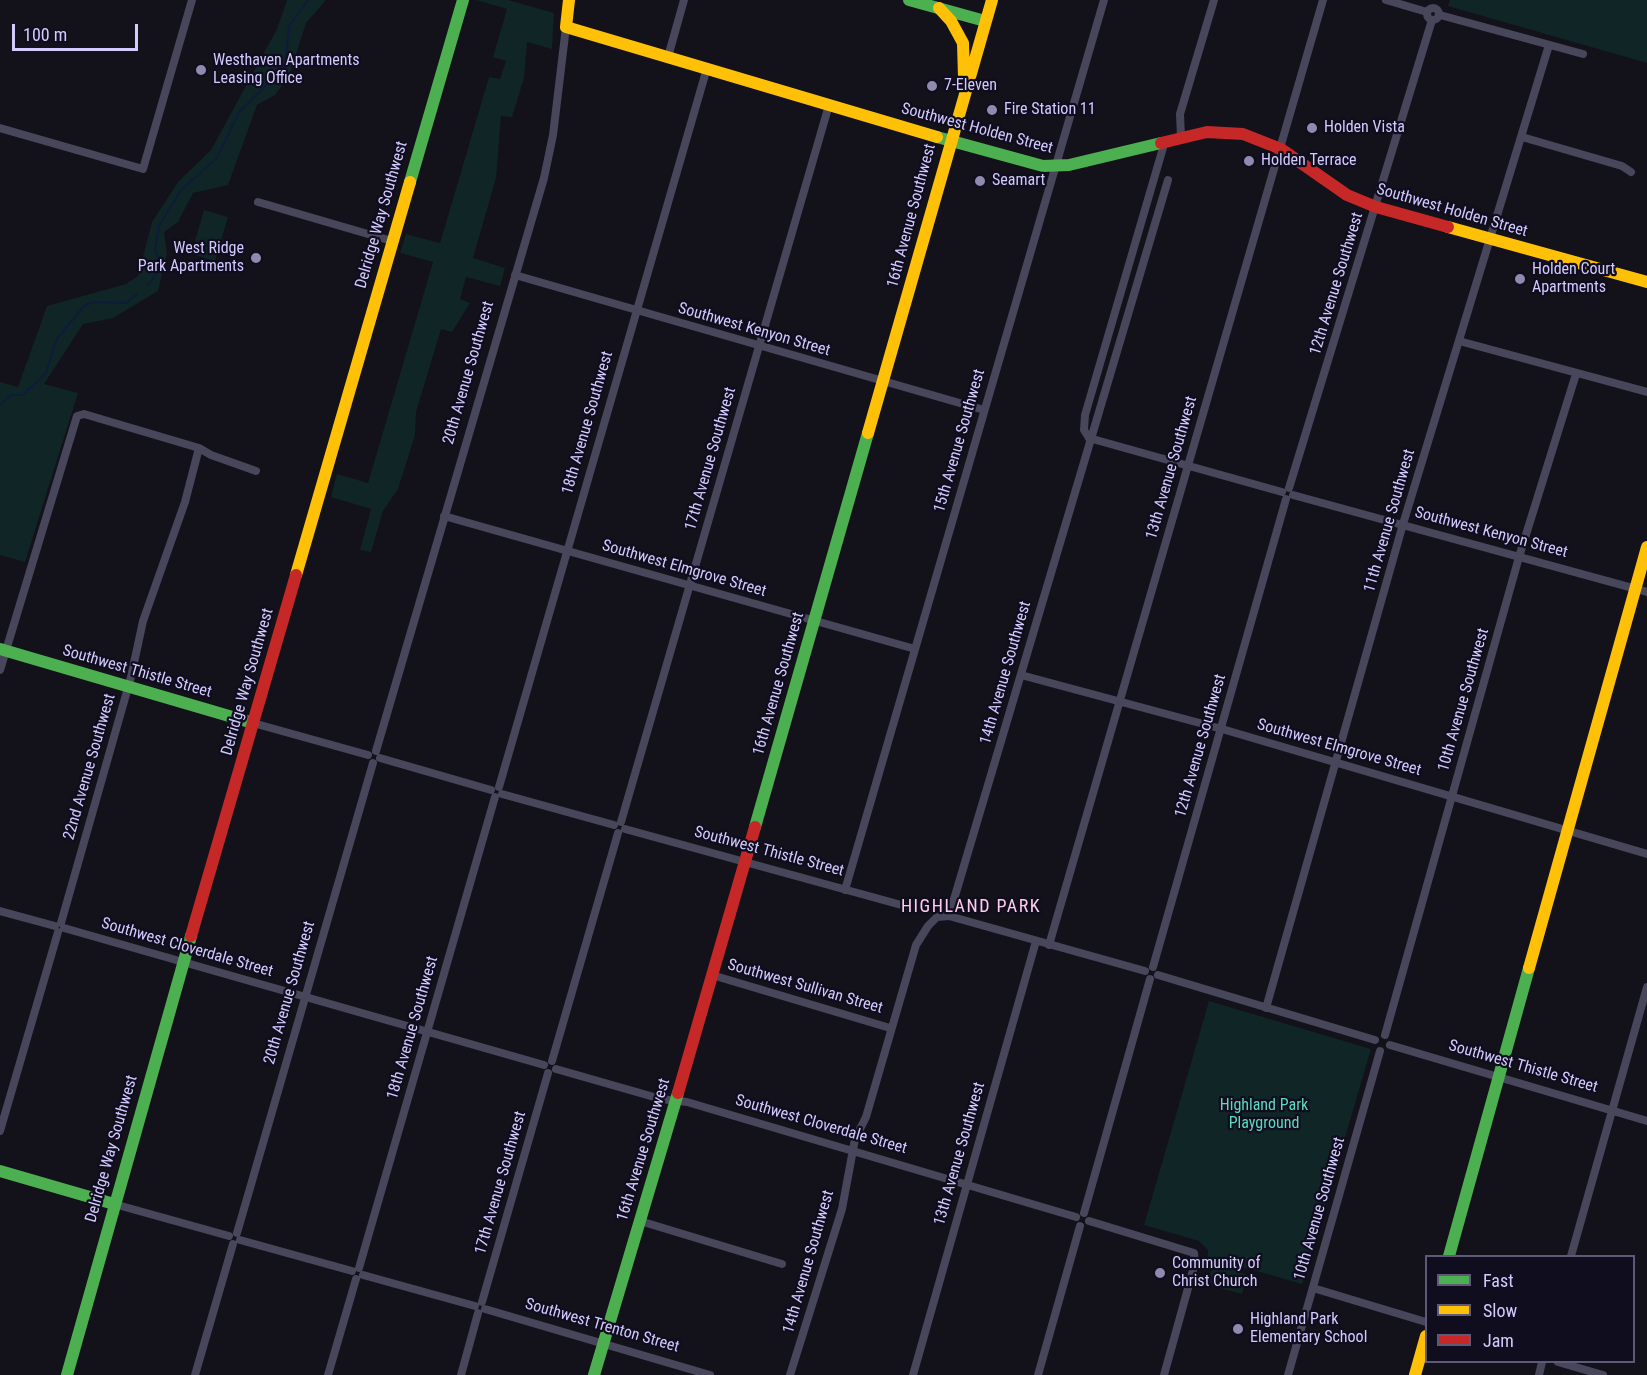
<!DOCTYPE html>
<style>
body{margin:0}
#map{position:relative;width:1647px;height:1375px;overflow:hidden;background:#13111a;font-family:"Roboto Condensed",sans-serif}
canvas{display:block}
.legend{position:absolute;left:1425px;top:1255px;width:210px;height:108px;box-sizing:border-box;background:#100d1e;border:2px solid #5e5978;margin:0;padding:8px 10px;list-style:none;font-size:18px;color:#d2cbfe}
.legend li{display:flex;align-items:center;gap:12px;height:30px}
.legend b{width:30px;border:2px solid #5e5978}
.scale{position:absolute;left:12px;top:24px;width:126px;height:27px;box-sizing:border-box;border:3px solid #d2cbfe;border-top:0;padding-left:8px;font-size:18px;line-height:21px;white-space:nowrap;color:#d2cbfe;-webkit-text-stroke:4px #100d1e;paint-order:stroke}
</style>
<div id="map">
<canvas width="1647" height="1375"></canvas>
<ul class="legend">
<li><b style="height:8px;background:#4caf50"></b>Fast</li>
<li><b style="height:8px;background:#ffc107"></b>Slow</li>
<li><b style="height:8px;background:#c62828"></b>Jam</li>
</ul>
<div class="scale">100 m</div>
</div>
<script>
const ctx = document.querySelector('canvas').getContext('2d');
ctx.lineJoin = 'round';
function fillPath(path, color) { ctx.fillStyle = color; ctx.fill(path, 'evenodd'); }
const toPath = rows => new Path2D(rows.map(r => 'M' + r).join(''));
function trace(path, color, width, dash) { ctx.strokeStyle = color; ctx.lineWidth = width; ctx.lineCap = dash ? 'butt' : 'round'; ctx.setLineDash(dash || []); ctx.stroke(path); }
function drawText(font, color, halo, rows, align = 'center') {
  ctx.font = font + ' "Roboto Condensed",sans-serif'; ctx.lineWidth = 4.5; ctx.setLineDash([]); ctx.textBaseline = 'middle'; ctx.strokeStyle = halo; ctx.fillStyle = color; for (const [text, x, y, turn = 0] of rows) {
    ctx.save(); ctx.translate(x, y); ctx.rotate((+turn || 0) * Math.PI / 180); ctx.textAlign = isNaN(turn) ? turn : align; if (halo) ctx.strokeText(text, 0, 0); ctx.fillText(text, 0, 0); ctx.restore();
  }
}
fillPath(toPath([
 [287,0,326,0,306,23,289,76,275,95,257,105,228,185,193,193,178,222,164,232,167,254,158,291,113,318,83,324,44,384,78,393,25,562,0,555,0,382,18,387,47,306,126,284,138,276,152,222,178,182,211,150,277,29],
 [476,0,508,0,554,13,552,49,527,42,524,78,512,117,501,116,496,178,473,258,505,268,500,286,466,277,460,299,470,303,452,332,441,329,416,412,415,435,398,489,383,511,371,552,360,550,371,509,331,497,337,474,368,483,433,262,400,253,406,234,440,243,489,77,500,79,506,61,493,57,507,9],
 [1450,0,1647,0,1647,63,1448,6],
 [204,210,228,217,215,261,191,254],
 [1209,1001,1371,1049,1302,1284,1208,1257,1208,1250,1199,1241,1144,1225],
 [1223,1266,1247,1275,1242,1294,1212,1286,1209,1278,1211,1271]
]), '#102526');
trace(toPath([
 [148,285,162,266,155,250,159,226,181,190,217,158,239,112,285,67,289,26,308,0],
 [0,405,11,395,23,395,46,373,56,340,84,306,93,302,126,303,137,294]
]), '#0d1c3b', 2);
trace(toPath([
 [1386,0,1427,12],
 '1427 14a6 6 0 1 1 12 0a6 6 0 1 1-12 0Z',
 [1440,15,1583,54],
 [668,57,684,0],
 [0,128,143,169,192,0],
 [1181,137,1180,114,1214,0],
 [1522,137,1622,166,1631,172],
 [258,202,392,241],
 [515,275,984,410],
 [1459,341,1647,392],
 [1089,438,1084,430,1085,415,1165,141],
 [1089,438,1282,492],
 [1289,488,1432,20],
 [1293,495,1647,592],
 [444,516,915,649],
 [0,670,77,416,84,414,199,448,211,455,256,471],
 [1021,675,1222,729,1647,854],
 [253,723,368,755],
 [376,751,544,178,553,135,566,27],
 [380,758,491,790],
 [499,787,707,68],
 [502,794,614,825],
 [621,822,829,105],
 [625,829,905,906],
 [845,890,1104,0],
 [0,911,55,926],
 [949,916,1168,180],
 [61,923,131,677,143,621,185,502,199,448],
 [64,928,544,1065],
 [1049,945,1323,0],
 [1153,967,1286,499],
 [712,975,890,1028],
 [1158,975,1375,1040],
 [1266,1008,1403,524,1549,45],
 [1385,1035,1519,557,1576,374],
 [1390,1045,1647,1121],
 [552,1061,618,833],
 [556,1069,661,1099,687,1102,1076,1217],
 [0,1131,58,932],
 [114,1204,229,1236],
 [1084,1213,1150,979],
 [640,1221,782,1264],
 [1089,1221,1194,1253,1195,1263,1164,1375],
 [237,1233,373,763],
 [240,1240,352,1271],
 [1571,1256,1647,987],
 [359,1268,495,797],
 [363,1275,475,1306],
 [1313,1288,1426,1322],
 [482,1302,548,1073],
 [485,1309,710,1375],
 [1558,1362,1603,1375],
 [195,1375,233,1244],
 [328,1375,356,1279],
 [461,1375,478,1313],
 [790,1375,842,1209,855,1139,866,1117,916,945,928,926,937,917,949,916,1145,971],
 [913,1375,1036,941],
 [1038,1375,1080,1226],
 [1288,1375,1380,1051],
 [1539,1375,1542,1362]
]), '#47465b', 8);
trace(toPath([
 [909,0,985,21],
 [937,137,1043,166,1069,165,1161,143],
 [410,182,463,0],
 [0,649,253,723],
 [755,827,868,433],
 [0,1171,114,1204],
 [1449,1256,1529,968],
 [67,1375,191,936],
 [594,1375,678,1093]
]), '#4caf50', 12);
trace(toPath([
 [569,0,566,27,937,137],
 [939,8,951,21,963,43,964,77],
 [1448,227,1647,282],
 [868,433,992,0],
 [296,575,410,182],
 [1529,968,1647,547],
 [1415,1375,1426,1336]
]), '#ffc107', 12);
trace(toPath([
 [1161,143,1207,132,1243,134,1281,149,1347,195,1376,207,1448,227],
 [191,936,296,575],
 [678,1093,755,827]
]), '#c62828', 12);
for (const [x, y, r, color] of [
 [201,70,6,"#8f8aae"],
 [932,86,6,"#8f8aae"],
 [992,110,6,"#8f8aae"],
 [1312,128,6,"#8f8aae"],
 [1249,161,6,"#8f8aae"],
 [980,181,6,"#8f8aae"],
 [256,258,6,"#8f8aae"],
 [1520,279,6,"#8f8aae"],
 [1160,1273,6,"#8f8aae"],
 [1238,1329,6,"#8f8aae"]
]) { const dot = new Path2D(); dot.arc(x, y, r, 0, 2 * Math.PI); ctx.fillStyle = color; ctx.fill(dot); trace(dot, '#100d1e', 2); }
drawText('16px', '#d2cbfe', '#100d1e', [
 ["Westhaven Apartments",213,61],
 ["Leasing Office",213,79],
 ["7-Eleven",944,86],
 ["Fire Station 11",1004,110],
 ["Holden Vista",1324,128],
 ["Holden Terrace",1261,161],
 ["Seamart",992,181],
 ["West Ridge",244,249,"right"],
 ["Park Apartments",244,267,"right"],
 ["Holden Court",1532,270],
 ["Apartments",1532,288],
 ["Community of",1172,1264],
 ["Christ Church",1172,1282],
 ["Highland Park",1250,1320],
 ["Elementary School",1250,1338]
], 'left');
drawText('16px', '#d2cbfe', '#100d1e', [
 ["Southwest Holden Street",977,129,15],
 ["Southwest Holden Street",1452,211,16],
 ["Delridge Way Southwest",382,215,-74],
 ["16th Avenue Southwest",912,216,-75],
 ["12th Avenue Southwest",1337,284,-73],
 ["Southwest Kenyon Street",754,330,16],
 ["20th Avenue Southwest",469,373,-74],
 ["18th Avenue Southwest",588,423,-74],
 ["15th Avenue Southwest",960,441,-74],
 ["17th Avenue Southwest",711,459,-74],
 ["13th Avenue Southwest",1172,468,-74],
 ["11th Avenue Southwest",1390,521,-74],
 ["Southwest Kenyon Street",1491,533,15],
 ["Southwest Elmgrove Street",684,569,16],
 ["Southwest Thistle Street",137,672,16],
 ["14th Avenue Southwest",1006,673,-74],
 ["Delridge Way Southwest",248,682,-74],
 ["16th Avenue Southwest",779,684,-74],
 ["10th Avenue Southwest",1464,700,-74],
 ["12th Avenue Southwest",1201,746,-74],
 ["Southwest Elmgrove Street",1339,748,16],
 ["22nd Avenue Southwest",90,767,-74],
 ["Southwest Thistle Street",769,852,15],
 ["Southwest Cloverdale Street",187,948,16],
 ["Southwest Sullivan Street",805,987,16],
 ["20th Avenue Southwest",290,993,-74],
 ["18th Avenue Southwest",413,1028,-74],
 ["Southwest Thistle Street",1523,1067,16],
 ["Southwest Cloverdale Street",821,1125,16],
 ["Delridge Way Southwest",112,1149,-74],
 ["16th Avenue Southwest",644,1150,-73],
 ["13th Avenue Southwest",960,1154,-74],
 ["17th Avenue Southwest",501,1183,-74],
 ["10th Avenue Southwest",1320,1209,-74],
 ["14th Avenue Southwest",809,1262,-74],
 ["Southwest Trenton Street",602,1326,16]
]);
drawText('16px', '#5adbbe', '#100d1e', [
 ["Highland Park",1264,1106],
 ["Playground",1264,1124]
]);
ctx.letterSpacing = '1.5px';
drawText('18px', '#fecdeb', '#100d1e', [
 ["HIGHLAND PARK",971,907]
]);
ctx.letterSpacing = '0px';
</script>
